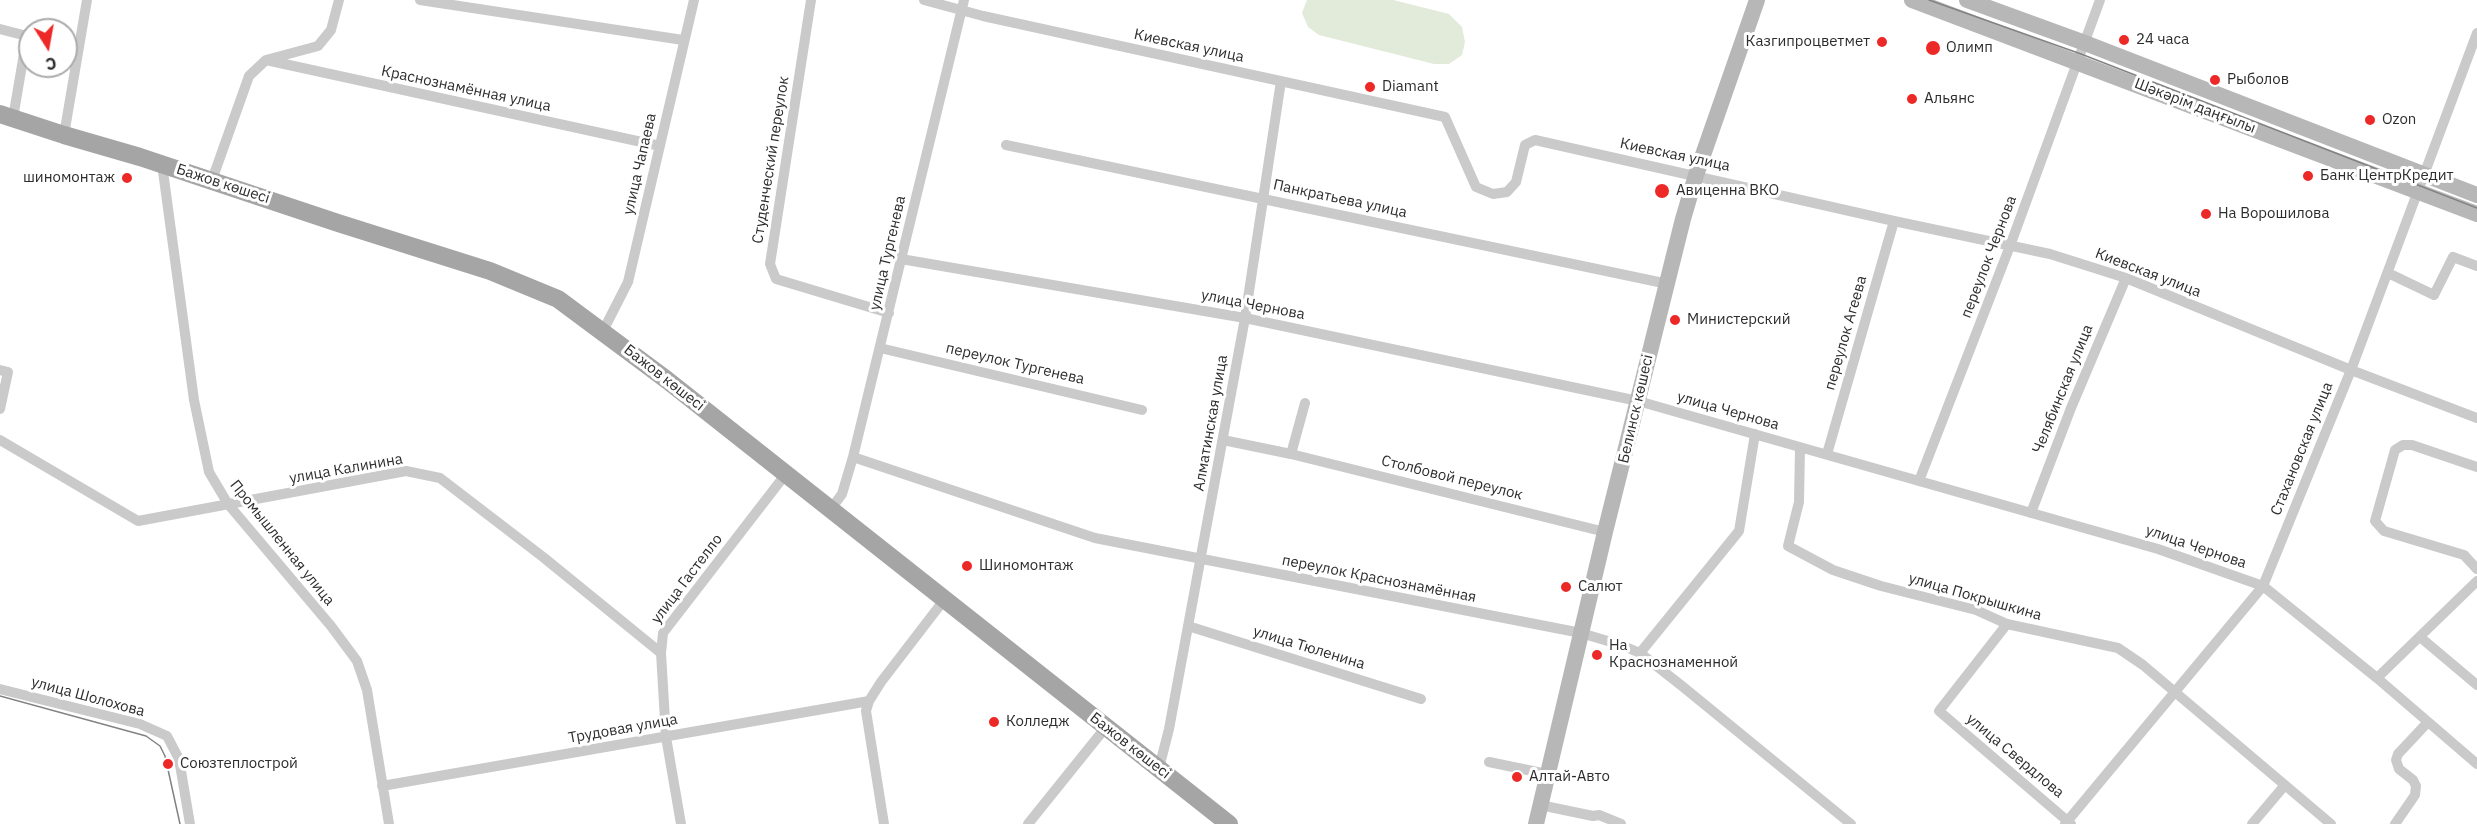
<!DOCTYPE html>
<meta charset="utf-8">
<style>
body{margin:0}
#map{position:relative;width:2477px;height:824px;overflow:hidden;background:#fff;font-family:"IBM Plex Sans",sans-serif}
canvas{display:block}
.north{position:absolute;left:18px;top:18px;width:60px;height:60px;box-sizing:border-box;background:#fff;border:2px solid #ababab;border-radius:50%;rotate:169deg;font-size:16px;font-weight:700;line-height:24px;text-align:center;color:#2d2d2d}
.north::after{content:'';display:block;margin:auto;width:21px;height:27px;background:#ec2927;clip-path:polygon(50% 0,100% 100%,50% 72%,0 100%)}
</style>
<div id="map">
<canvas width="2477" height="824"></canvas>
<div class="north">С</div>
</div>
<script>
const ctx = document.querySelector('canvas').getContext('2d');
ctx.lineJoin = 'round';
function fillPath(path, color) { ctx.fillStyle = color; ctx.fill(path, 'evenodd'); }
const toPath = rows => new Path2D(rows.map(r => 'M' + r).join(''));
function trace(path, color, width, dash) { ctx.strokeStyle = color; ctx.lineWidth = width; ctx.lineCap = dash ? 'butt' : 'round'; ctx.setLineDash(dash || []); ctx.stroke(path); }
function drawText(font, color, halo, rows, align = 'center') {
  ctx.font = font + ' "IBM Plex Sans",sans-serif'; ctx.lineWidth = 6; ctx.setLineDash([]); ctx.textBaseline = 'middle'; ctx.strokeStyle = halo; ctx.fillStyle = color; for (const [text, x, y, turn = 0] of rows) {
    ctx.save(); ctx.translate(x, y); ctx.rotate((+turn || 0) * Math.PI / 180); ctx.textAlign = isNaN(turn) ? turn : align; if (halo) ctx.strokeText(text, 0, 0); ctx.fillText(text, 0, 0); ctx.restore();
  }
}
fillPath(toPath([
 [1307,0,1393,0,1449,14,1462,27,1465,42,1462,55,1449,64,1434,64,1319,35,1308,27,1302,13]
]), '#e2ebda');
trace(toPath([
 [420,0,683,40],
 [811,0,770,264,776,279,889,313],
 [924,0,983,16,1445,117,1476,187,1493,194,1507,192,1516,182,1525,145,1535,140,1894,221,2050,254,2126,278,2351,370,2477,418],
 [0,29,27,36,13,118],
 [266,60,660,146],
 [64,135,87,0],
 [1006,145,1668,284],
 [162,164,194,400,209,472,228,504,331,626,357,661,367,690,389,824],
 [212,180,249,76,266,60,318,46,331,30,339,0],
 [901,259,1245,318,1638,401,2158,549,2263,586,2377,678,2477,764],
 [2388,273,2434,295,2453,257,2477,266],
 [603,331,628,282,694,0],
 [880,348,1142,410],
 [0,370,8,372,0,409],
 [0,440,138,521,406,471,440,478,543,557,661,653],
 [1223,440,1291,454,1605,532],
 [1800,447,1799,502,1788,546,1833,570,1881,586,1976,610,2007,624,2118,648,2143,665,2331,824],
 [1291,454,1305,403],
 [1827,454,1894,221],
 [853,457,1095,538,1581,633,1621,645,1640,653,1682,686,1851,824],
 [2477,467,2412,445,2403,445,2395,450,2375,521,2384,531,2464,555,2477,569],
 [1919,481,2010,246,2100,0],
 [831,509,842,494,853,457,964,0],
 [2031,513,2071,408,2126,278],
 [2007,624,1939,711,2071,824],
 [1188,626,1421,699],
 [2420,637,2477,685],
 [1640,653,1739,531,1755,434],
 [2377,678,2477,581],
 [0,689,140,724,167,736,179,759,190,824],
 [1489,762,1547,774],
 [1159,768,1169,729,1245,318,1281,81],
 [382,786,869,701],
 [1540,805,1593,816,1599,815,1621,824],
 [681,824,666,737,661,653,663,633,785,475],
 [884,824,866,711,869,701,881,682,944,600],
 [1028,824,1106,727],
 [2065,824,2263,586,2351,370,2477,33],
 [2252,824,2285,785],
 [2395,824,2415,795,2416,786,2413,780,2399,769,2396,760,2398,754,2428,722]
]), '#cacaca', 10);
trace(toPath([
 [1912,0,2477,214],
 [1967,0,2085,43,2477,195],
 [1536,824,1605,532,1683,219,1696,175,1757,0]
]), '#b7b7b7', 16);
trace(toPath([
 [0,114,64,135,140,157,338,223,490,271,558,299,667,380,1229,824]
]), '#a5a5a5', 18);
trace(toPath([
 [1929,0,2081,54,2477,208],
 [0,696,146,736,160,746,165,756,180,824]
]), '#828282', 1.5);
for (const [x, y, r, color] of [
 [2124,40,6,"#ec2927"],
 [1882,42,6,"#ec2927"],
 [1933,48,8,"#ec2927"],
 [2215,80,6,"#ec2927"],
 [1370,87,6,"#ec2927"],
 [1912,99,6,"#ec2927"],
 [2370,120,6,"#ec2927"],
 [2308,176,6,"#ec2927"],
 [127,178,6,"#ec2927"],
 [1662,191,8,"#ec2927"],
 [2206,214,6,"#ec2927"],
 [1675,320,6,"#ec2927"],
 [967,566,6,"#ec2927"],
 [1566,587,6,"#ec2927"],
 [1597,655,6,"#ec2927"],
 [994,722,6,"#ec2927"],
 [168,764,6,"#ec2927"],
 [1517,777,6,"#ec2927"]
]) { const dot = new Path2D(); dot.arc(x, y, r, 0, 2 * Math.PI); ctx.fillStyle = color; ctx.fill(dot); trace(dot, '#fff', 2); }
drawText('15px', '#2d2d2d', '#fff', [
 ["24 часа",2136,40],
 ["Казгипроцветмет",1870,42,"right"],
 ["Олимп",1946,48],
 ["Рыболов",2227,80],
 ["Diamant",1382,87],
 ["Альянс",1924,99],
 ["Ozon",2382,120],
 ["Банк ЦентрКредит",2320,176],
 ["шиномонтаж",115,178,"right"],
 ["Авиценна ВКО",1676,191],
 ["На Ворошилова",2218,214],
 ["Министерский",1687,320],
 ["Шиномонтаж",979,566],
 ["Салют",1578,587],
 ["На",1609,646],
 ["Краснознаменной",1609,663],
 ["Колледж",1006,722],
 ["Союзтеплострой",180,764],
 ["Алтай-Авто",1529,777]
], 'left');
drawText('15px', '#2d2d2d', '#fff', [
 ["Киевская улица",1189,46,12],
 ["Краснознамённая улица",466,89,12],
 ["Шәкәрім даңғылы",2195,106,21],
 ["Киевская улица",1675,155,12],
 ["Студенческий переулок",771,160,-81],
 ["улица Чапаева",640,164,-77],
 ["Бажов көшесі",223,184,18],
 ["Панкратьева улица",1340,199,12],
 ["улица Тургенева",888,253,-77],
 ["переулок Чернова",1989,257,-69],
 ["Киевская улица",2148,273,21],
 ["улица Чернова",1253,305,11],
 ["переулок Агеева",1846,333,-74],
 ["переулок Тургенева",1015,364,13],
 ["Бажов көшесі",664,378,38],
 ["Челябинская улица",2063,389,-68],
 ["Белинск көшесі",1636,409,-77],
 ["улица Чернова",1728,411,16],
 ["Алматинская улица",1211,423,-80],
 ["Стахановская улица",2302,449,-68],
 ["улица Калинина",346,469,-10],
 ["Столбовой переулок",1452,478,14],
 ["Промышленная улица",282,543,51],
 ["улица Чернова",2196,547,19],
 ["улица Гастелло",687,579,-53],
 ["переулок Краснознамённая",1379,579,11],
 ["улица Покрышкина",1975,597,16],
 ["улица Тюленина",1309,648,17],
 ["улица Шолохова",88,697,15],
 ["Трудовая улица",623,729,-10],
 ["Бажов көшесі",1130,746,38],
 ["улица Свердлова",2015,756,40]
]);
</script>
